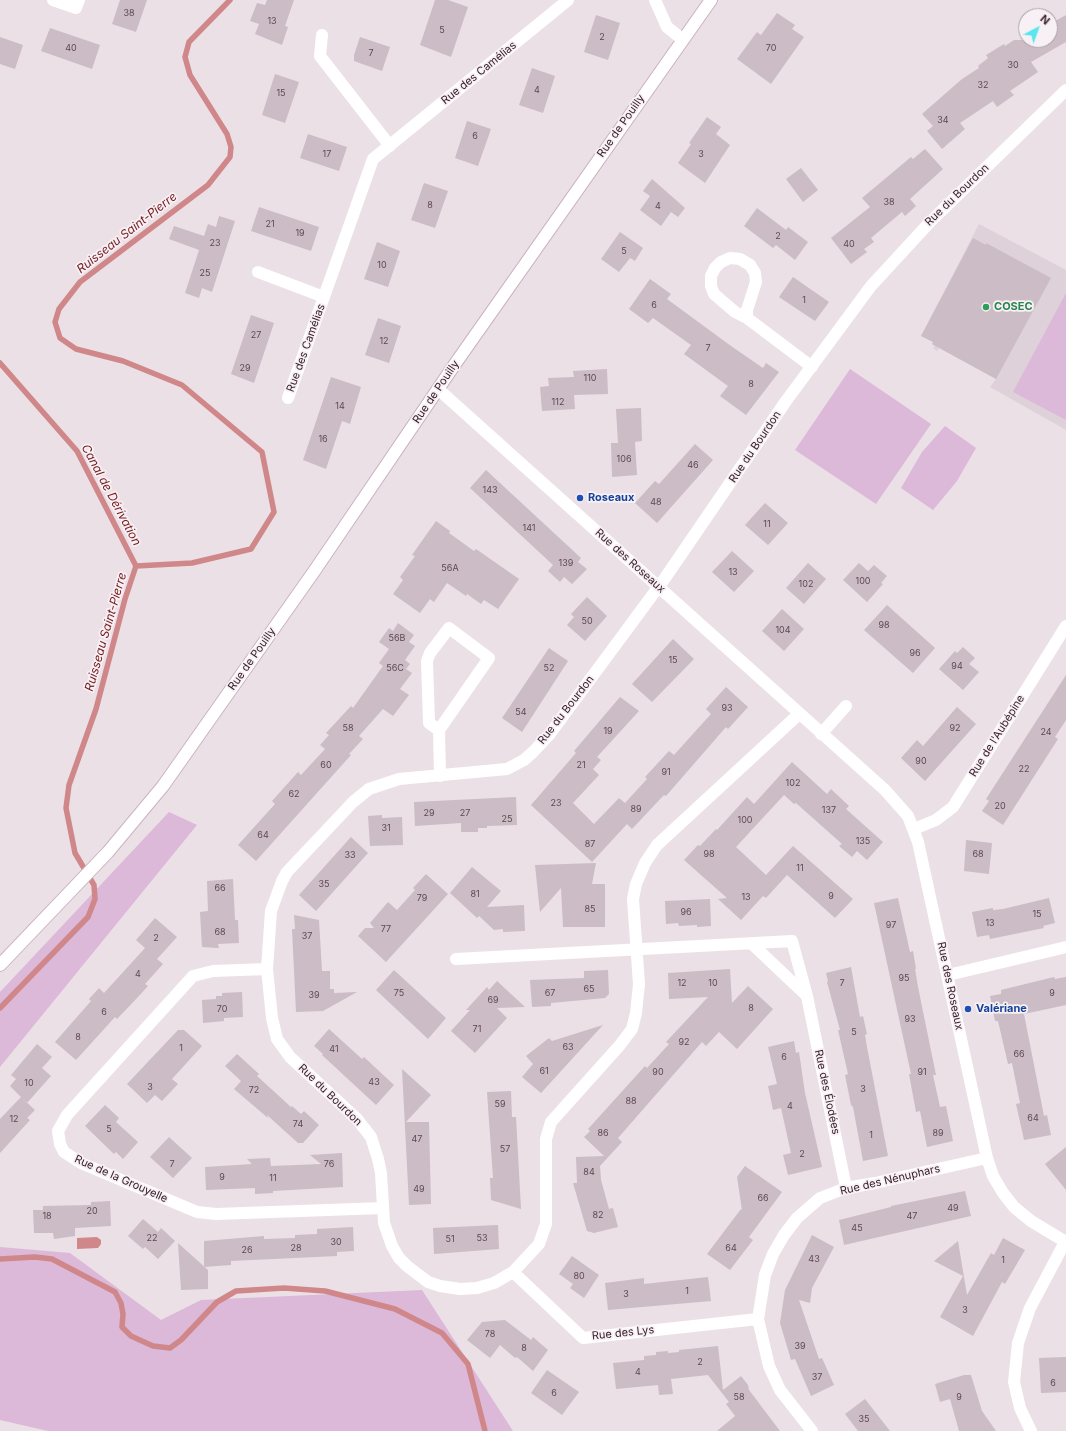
<!DOCTYPE html>
<meta charset="utf-8">
<style>
body{margin:0}
#map{position:relative;width:1066px;height:1431px;overflow:hidden;background:#ebe0e6;font-family:Inter,sans-serif}
canvas{display:block}
.north{position:absolute;left:1018px;top:8px;width:40px;height:40px;box-sizing:border-box;background:#f7f0f5;border:1px solid #ab9da5;border-radius:50%;rotate:41deg;font-size:11px;font-weight:700;line-height:16px;text-align:center;color:#3a212c}
.north::after{content:'';display:block;margin:auto;width:14px;height:18px;background:#58e6f0;clip-path:polygon(50% 0,100% 100%,50% 72%,0 100%)}
</style>
<div id="map">
<canvas width="1066" height="1431"></canvas>
<div class="north">N</div>
</div>
<script>
const ctx = document.querySelector('canvas').getContext('2d');
ctx.lineJoin = 'round';
function fillPath(path, color) { ctx.fillStyle = color; ctx.fill(path, 'evenodd'); }
const toPath = rows => new Path2D(rows.map(r => 'M' + r).join(''));
function trace(path, color, width, dash) { ctx.strokeStyle = color; ctx.lineWidth = width; ctx.lineCap = dash ? 'butt' : 'round'; ctx.setLineDash(dash || []); ctx.stroke(path); }
function drawText(font, color, halo, rows, align = 'center') {
  ctx.font = font + ' Inter,sans-serif'; ctx.lineWidth = 3.5; ctx.setLineDash([]); ctx.textBaseline = 'middle'; ctx.strokeStyle = halo; ctx.fillStyle = color; for (const [text, x, y, turn = 0] of rows) {
    ctx.save(); ctx.translate(x, y); ctx.rotate((+turn || 0) * Math.PI / 180); ctx.textAlign = isNaN(turn) ? turn : align; if (halo) ctx.strokeText(text, 0, 0); ctx.fillText(text, 0, 0); ctx.restore();
  }
}
fillPath(toPath([
 [979,224,1066,270,1066,430,990,387,996,379,939,348,937,351,933,348,935,346,932,344,933,342,921,336]
]), '#ded1d9');
fillPath(toPath([
 [1066,293,1066,420,1013,392],
 [850,369,931,424,876,504,795,450],
 [945,426,976,448,957,481,933,510,901,488,922,452],
 [169,812,197,825,0,1067,0,992],
 [0,1247,70,1253,161,1320,201,1300,422,1290,513,1431,48,1431,0,1420]
]), '#dcb8d9');
fillPath(toPath([
 [97,1237,101,1240,101,1244,98,1248,77,1249,77,1238]
]), '#d08789');
trace(toPath([
 [0,363,77,451,136,566],
 [0,1008,88,917,95,899,94,885,75,853,66,808,69,785,96,709,125,599,136,566,192,563,251,549,274,512,262,452,182,385,123,361,76,349,60,338,55,322,59,309,80,282,208,185,230,157,231,147,227,134,190,75,185,57,189,42,230,0],
 [0,1259,35,1257,52,1259,115,1292,121,1303,123,1314,122,1327,131,1336,153,1346,170,1348,181,1340,217,1302,236,1291,284,1288,325,1291,395,1309,442,1333,468,1364,485,1431]
]), '#d08789', 5.5);
fillPath(toPath([
 [120,0,147,0,136,32,112,24],
 [267,0,294,0,285,26,288,27,282,45,255,34,259,24,250,21,257,3,265,5],
 [435,0,448,0,468,7,451,57,420,45],
 [777,13,795,25,792,29,804,37,771,84,737,59,757,32,761,35],
 [596,15,620,23,608,60,584,52],
 [1066,15,1066,42,1031,62,1038,72,1010,91,1014,95,997,107,993,101,960,123,965,129,942,149,927,131,933,126,922,114,962,79,979,68,978,66,988,58,986,55,1004,44,1005,46,1014,40,1050,40,1050,24],
 [50,28,100,45,92,69,41,51],
 [0,37,23,45,15,69,0,64],
 [360,37,390,47,382,71,354,61,354,55],
 [532,68,555,76,543,113,519,105],
 [275,74,299,82,285,123,262,115],
 [707,117,721,127,716,134,730,145,705,183,678,163,691,144,689,143],
 [467,121,491,129,478,166,455,158],
 [308,134,347,147,339,171,300,158],
 [925,149,943,169,910,199,916,206,905,216,902,212,871,238,874,242,864,249,867,252,851,264,831,238,870,207,862,198,911,157,913,159],
 [801,168,818,190,803,202,786,179],
 [652,179,685,208,678,217,671,212,661,226,640,210,650,196,643,191],
 [424,183,448,191,435,228,411,220],
 [259,207,319,227,311,251,251,231],
 [757,208,786,230,788,227,808,242,795,260,776,245,773,248,744,226],
 [219,216,235,221,212,292,202,288,199,298,185,293,199,250,169,239,174,226,204,236,208,224,216,227],
 [620,232,643,248,635,261,630,258,619,272,601,259],
 [973,238,986,245,986,243,1051,278,996,379,932,344,933,342,921,336],
 [377,242,400,251,388,287,364,279],
 [793,277,829,302,815,321,779,297],
 [650,279,671,294,667,299,731,346,763,368,766,363,779,372,746,415,720,396,728,386,684,354,691,345,653,318,648,323,629,309],
 [251,315,274,323,254,383,231,374],
 [378,318,401,326,389,363,365,355],
 [607,369,608,394,574,395,575,409,542,411,540,387,549,386,548,378,574,377,573,371],
 [331,377,361,387,350,424,342,421,326,469,303,460],
 [641,408,642,441,635,442,637,475,612,477,611,443,618,443,616,409],
 [695,444,713,460,657,523,635,503,655,481,659,484],
 [486,470,581,558,578,562,587,569,572,584,564,577,560,582,548,571,553,565,470,488],
 [765,503,788,523,768,545,745,525],
 [436,521,450,531,449,533,474,551,476,549,519,579,498,609,484,600,481,604,467,594,466,596,447,583,434,602,430,599,420,613,393,594,403,580,400,577,415,556,412,555],
 [732,551,754,571,734,592,712,572],
 [808,563,826,579,804,604,786,588],
 [859,563,868,571,874,565,887,576,881,583,883,584,867,602,843,580],
 [587,597,607,616,585,641,567,625,574,617,571,614],
 [887,605,935,648,913,673,864,630],
 [782,609,804,629,784,651,762,631],
 [398,623,414,635,409,642,415,646,405,660,410,664,406,669,412,673,400,689,409,695,393,716,383,709,359,736,363,739,349,754,351,755,256,861,238,845,275,804,272,801,298,772,301,775,325,749,320,745,329,735,326,733,351,706,353,708,383,666,379,663,389,649,379,642,389,628,393,631],
 [673,639,694,659,652,702,632,684],
 [963,647,975,658,969,664,979,672,963,690,939,669,955,651,957,653],
 [549,648,568,661,522,732,502,718],
 [1066,675,1066,720,1055,737,1058,739,1003,825,982,811,989,801,986,799],
 [726,687,748,707,728,729,726,727,666,796,664,795,632,829,627,824,592,862,531,805,576,753,574,751,620,697,639,711,597,757,601,760,593,769,599,775,573,803,594,824,619,798,625,803,647,779,645,777,669,751,674,755,711,714,706,709],
 [957,707,976,724,925,781,901,758,917,740,923,746],
 [792,762,827,794,831,789,849,806,846,809,883,842,867,860,857,851,852,857,839,846,842,844,796,803,794,804,784,795,736,847,766,875,793,846,853,899,835,918,787,875,766,898,763,896,741,920,718,899,727,898,684,860,698,845,700,846,716,829,717,830,747,797,754,804],
 [516,797,517,825,487,826,487,828,478,828,478,832,461,832,461,823,415,826,414,802],
 [382,815,382,818,402,817,403,845,370,846,368,816],
 [351,837,368,853,316,911,299,895],
 [966,840,992,843,989,874,964,871],
 [596,863,592,884,605,884,605,927,563,927,561,888,540,912,535,865],
 [472,867,501,891,487,907,524,905,525,931,503,932,503,929,494,930,479,916,477,918,450,893],
 [426,874,448,894,386,962,358,936,365,928,374,928,370,923,388,902,397,910,415,890,413,888],
 [233,879,235,920,238,920,239,943,218,944,219,948,202,947,200,912,208,911,207,881],
 [898,898,910,952,913,951,916,969,915,969,918,987,936,1075,933,1075,940,1107,946,1106,953,1141,927,1147,920,1111,916,1112,909,1074,911,1074,874,903],
 [1049,898,1055,923,1043,926,1044,928,990,939,989,935,977,937,972,912,993,908,993,910,1003,909],
 [710,899,711,926,697,927,697,925,679,926,678,923,666,924,665,901],
 [294,915,319,920,322,971,330,971,330,989,334,989,334,993,357,992,323,1011,296,1012,292,929,295,929],
 [155,918,177,937,157,959,163,964,145,984,148,986,137,998,117,1019,115,1017,76,1060,55,1042,91,1001,89,999,99,988,104,993,145,948,136,940],
 [851,967,860,1017,863,1016,867,1034,865,1035,867,1047,888,1156,863,1161,853,1107,851,1105,845,1075,848,1074,838,1030,840,1030,827,982,828,981,826,973],
 [730,969,732,1003,748,986,773,1009,737,1049,719,1032,706,1046,702,1042,618,1138,622,1142,600,1166,601,1180,609,1209,613,1208,618,1227,594,1233,587,1231,573,1183,577,1183,576,1157,604,1156,584,1137,590,1131,588,1129,645,1066,647,1068,669,1044,666,1042,708,997,669,999,668,973],
 [394,970,446,1018,428,1039,376,990],
 [608,970,609,994,605,998,551,1003,551,1006,532,1007,530,980,584,978,584,971],
 [1054,977,1055,979,1066,977,1066,1005,1024,1014,1044,1116,1047,1115,1051,1135,1024,1140,1016,1104,1020,1103,1012,1063,1008,1064,998,1021,995,1021,990,996,1001,994,1001,990],
 [497,981,525,1007,497,1008,507,1018,475,1053,451,1031,470,1010,466,1010,487,987,489,990],
 [242,992,243,1017,224,1018,224,1021,203,1023,202,1000,216,999,216,996,222,996,222,993],
 [603,1025,541,1093,522,1077,533,1064,526,1056,549,1038,552,1041],
 [329,1029,362,1059,364,1057,394,1085,376,1105,322,1055,323,1054,314,1046],
 [178,1030,184,1030,202,1046,172,1079,178,1084,162,1101,155,1095,147,1103,127,1084],
 [794,1041,796,1053,799,1052,805,1093,822,1167,788,1175,783,1155,791,1153,781,1108,773,1110,768,1086,777,1084,768,1047],
 [37,1044,52,1057,42,1068,51,1076,27,1103,22,1098,35,1110,27,1118,30,1120,0,1153,0,1119,21,1097,10,1086,16,1079,11,1075],
 [237,1054,259,1074,257,1076,291,1107,292,1106,301,1114,304,1111,319,1125,303,1143,298,1143,267,1115,268,1118,234,1089,241,1081,225,1066],
 [402,1069,431,1095,406,1122,429,1122,431,1204,409,1205],
 [511,1091,512,1117,516,1117,521,1209,491,1200,490,1178,493,1178,487,1092],
 [105,1105,119,1118,116,1122,138,1142,123,1159,116,1152,114,1154,85,1126],
 [169,1137,192,1158,173,1178,150,1157],
 [1066,1147,1066,1190,1045,1164],
 [342,1153,343,1187,273,1191,273,1193,255,1194,255,1188,206,1190,205,1167,252,1164,247,1159,270,1158,271,1166,321,1164,310,1155],
 [745,1166,782,1192,749,1237,753,1240,730,1270,707,1254,741,1209,742,1210,737,1177],
 [965,1191,971,1216,844,1245,839,1220,891,1207,891,1206],
 [110,1201,111,1226,75,1228,75,1236,54,1239,53,1233,34,1233,33,1210,43,1210,43,1206,91,1205,91,1202],
 [143,1219,158,1232,161,1228,175,1241,158,1259,145,1247,143,1249,128,1236],
 [498,1225,499,1249,434,1254,433,1228],
 [353,1227,354,1251,337,1252,337,1256,231,1261,231,1265,204,1267,204,1241,264,1236,264,1239,295,1238,295,1235,317,1234,317,1229],
 [812,1235,834,1247,812,1288,810,1303,799,1300,819,1359,822,1358,834,1385,811,1396,795,1359,791,1360,780,1323,785,1290],
 [1003,1238,1025,1250,1005,1284,1002,1282,973,1336,940,1317,963,1276,934,1261,958,1241,967,1295,991,1253,994,1255],
 [178,1243,208,1270,208,1289,181,1290],
 [572,1256,599,1275,584,1298,570,1288,573,1284,559,1274],
 [708,1277,711,1301,608,1310,605,1283,644,1278,644,1284],
 [505,1320,531,1340,533,1337,548,1350,533,1371,517,1357,515,1358,500,1345,490,1358,467,1340,482,1322],
 [718,1346,723,1390,741,1376,748,1385,749,1390,780,1431,717,1431,735,1416,726,1404,729,1402,708,1375,671,1379,673,1394,659,1395,658,1385,616,1389,613,1363,644,1360,644,1356,656,1355,656,1352,668,1351,668,1353,679,1352,679,1350],
 [1066,1357,1066,1392,1041,1393,1039,1358],
 [547,1370,579,1392,562,1415,531,1393],
 [964,1375,971,1375,982,1411,996,1431,959,1431,950,1399,940,1402,935,1384],
 [865,1399,890,1431,858,1431,845,1414]
]), '#cbbcc5');
const secondary = toPath([
 [0,965,108,852,163,786,315,570,455,364,711,0]
]);
trace(secondary, '#cab3c0', 14);
trace(toPath([
 [53,0,76,8,79,0],
 [655,0,667,27,682,39],
 [322,35,320,56,390,146],
 [258,272,324,297],
 [747,318,747,310,756,282,755,273,750,265,740,259,730,258,721,262,715,268,711,276,711,286,714,294,735,312,747,318,812,367],
 [438,389,885,790,908,816,918,842,987,1158,993,1176,1003,1193,1014,1207,1031,1221,1066,1242],
 [288,398,373,159,568,0],
 [799,714,657,845,645,863,636,884,633,899,639,984,636,1013,632,1029,620,1045,551,1122,546,1139,546,1224,539,1244,513,1272,494,1283,477,1288,460,1289,440,1286,428,1282,407,1266,399,1258,392,1246,384,1223,381,1173,378,1159,371,1137,357,1119,290,1057,277,1039,272,1018,267,969,271,911,282,881,287,872,353,802,369,789,399,779,507,769,524,760,533,752,549,735,665,578,786,401,871,286,930,222,1066,90],
 [439,730,429,723,427,661,430,653,449,628,489,658,439,730,440,776],
 [821,734,846,706],
 [914,829,936,820,953,807,1066,626],
 [751,943,807,996],
 [456,959,792,941,807,996,846,1188],
 [267,969,213,971,193,976,67,1115,58,1131,60,1144,64,1152,81,1163,197,1212,216,1214,383,1208],
 [948,975,1066,947],
 [513,1272,583,1338,758,1319],
 [812,1431,780,1390,769,1366,758,1319,765,1275,773,1254,784,1235,797,1218,820,1198,846,1188,875,1183,987,1158],
 [1031,1431,1020,1408,1014,1382,1018,1343,1030,1308,1065,1242]
]), '#fff', 12);
trace(secondary, '#fff', 12);
for (const [x, y, r, color] of [
 [986,307,4,"#2e9e5b"],
 [580,498,4,"#1a4fb4"],
 [968,1009,4,"#1a4fb4"]
]) { const dot = new Path2D(); dot.arc(x, y, r, 0, 2 * Math.PI); ctx.fillStyle = color; ctx.fill(dot); trace(dot, '#f7f0f5', 1.5); }
drawText('9px', '#5e4852', null, [
 ["38",129,13],
 ["13",272,21],
 ["5",442,30],
 ["2",602,37],
 ["40",71,48],
 ["70",771,48],
 ["7",371,53],
 ["30",1013,65],
 ["32",983,85],
 ["4",537,90],
 ["15",281,93],
 ["34",943,120],
 ["6",475,136],
 ["17",327,154],
 ["3",701,154],
 ["38",889,202],
 ["8",430,205],
 ["4",658,206],
 ["21",270,224],
 ["19",300,233],
 ["2",778,236],
 ["23",215,243],
 ["40",849,244],
 ["5",624,251],
 ["10",382,265],
 ["25",205,273],
 ["1",804,300],
 ["6",654,305],
 ["27",256,335],
 ["12",384,341],
 ["7",708,348],
 ["29",245,368],
 ["110",590,378],
 ["8",751,384],
 ["112",558,402],
 ["14",340,406],
 ["16",323,439],
 ["106",624,459],
 ["46",693,465],
 ["143",490,490],
 ["48",656,502],
 ["11",767,524],
 ["141",529,528],
 ["139",566,563],
 ["56A",450,568],
 ["13",733,572],
 ["100",863,581],
 ["102",806,584],
 ["50",587,621],
 ["98",884,625],
 ["104",783,630],
 ["56B",397,638],
 ["96",915,653],
 ["15",673,660],
 ["94",957,666],
 ["56C",395,668],
 ["52",549,668],
 ["93",727,708],
 ["54",521,712],
 ["58",348,728],
 ["92",955,728],
 ["19",608,731],
 ["24",1046,732],
 ["90",921,761],
 ["60",326,765],
 ["21",581,765],
 ["22",1024,769],
 ["91",666,772],
 ["102",793,783],
 ["62",294,794],
 ["23",556,803],
 ["20",1000,806],
 ["89",636,809],
 ["137",829,810],
 ["29",429,813],
 ["27",465,813],
 ["25",507,819],
 ["100",745,820],
 ["31",386,828],
 ["64",263,835],
 ["135",863,841],
 ["87",590,844],
 ["98",709,854],
 ["68",978,854],
 ["33",350,855],
 ["11",800,868],
 ["35",324,884],
 ["66",220,888],
 ["81",475,894],
 ["9",831,896],
 ["13",746,897],
 ["79",422,898],
 ["85",590,909],
 ["96",686,912],
 ["15",1037,914],
 ["13",990,923],
 ["97",891,925],
 ["77",386,929],
 ["68",220,932],
 ["37",307,936],
 ["2",156,938],
 ["4",138,974],
 ["95",904,978],
 ["12",682,983],
 ["10",713,983],
 ["7",842,983],
 ["65",589,989],
 ["75",399,993],
 ["67",550,993],
 ["9",1052,993],
 ["39",314,995],
 ["69",493,1000],
 ["8",751,1008],
 ["70",222,1009],
 ["6",104,1012],
 ["93",910,1019],
 ["71",477,1029],
 ["5",854,1032],
 ["8",78,1037],
 ["92",684,1042],
 ["63",568,1047],
 ["1",181,1048],
 ["41",334,1049],
 ["66",1019,1054],
 ["6",784,1057],
 ["61",544,1071],
 ["90",658,1072],
 ["91",922,1072],
 ["43",374,1082],
 ["10",29,1083],
 ["3",150,1087],
 ["3",863,1089],
 ["72",254,1090],
 ["88",631,1101],
 ["59",500,1104],
 ["4",790,1106],
 ["64",1033,1118],
 ["12",14,1119],
 ["74",298,1124],
 ["5",109,1129],
 ["86",603,1133],
 ["89",938,1133],
 ["1",871,1135],
 ["47",417,1139],
 ["57",505,1149],
 ["2",802,1154],
 ["7",172,1164],
 ["76",329,1164],
 ["84",589,1172],
 ["9",222,1177],
 ["11",273,1178],
 ["49",419,1189],
 ["66",763,1198],
 ["49",953,1208],
 ["20",92,1211],
 ["82",598,1215],
 ["18",47,1216],
 ["47",912,1216],
 ["45",857,1228],
 ["22",152,1238],
 ["53",482,1238],
 ["51",450,1239],
 ["30",336,1242],
 ["28",296,1248],
 ["64",731,1248],
 ["26",247,1250],
 ["43",814,1259],
 ["1",1003,1260],
 ["80",579,1276],
 ["1",687,1291],
 ["3",626,1294],
 ["3",965,1310],
 ["78",490,1334],
 ["39",800,1346],
 ["8",524,1348],
 ["2",700,1362],
 ["4",638,1372],
 ["37",817,1377],
 ["6",1053,1383],
 ["6",554,1393],
 ["58",739,1397],
 ["9",959,1397],
 ["35",864,1419]
]);
drawText('11px', '#3a212c', '#f7f0f5', [
 ["Rue des Camélias",479,73,-39],
 ["Rue de Pouilly",621,126,-55],
 ["Rue du Bourdon",957,195,-44],
 ["Rue des Camélias",306,348,-70],
 ["Rue de Pouilly",436,392,-56],
 ["Rue du Bourdon",755,447,-56],
 ["Rue des Roseaux",630,561,42],
 ["Rue de Pouilly",252,659,-55],
 ["Rue du Bourdon",566,710,-52],
 ["Rue de l'Aubépine",997,736,-58],
 ["Rue des Roseaux",950,986,78],
 ["Rue des Élodées",827,1092,78],
 ["Rue du Bourdon",330,1095,44],
 ["Rue de la Grouyelle",121,1179,24],
 ["Rue des Nénuphars",890,1180,-13],
 ["Rue des Lys",623,1333,-6]
]);
drawText('bold 11px', '#27864d', '#f7f0f5', [
 ["COSEC",994,307]
], 'left');
drawText('bold 11px', '#164399', '#f7f0f5', [
 ["Roseaux",588,498],
 ["Valériane",976,1009]
], 'left');
drawText('italic 12px', '#751c1d', '#f7f0f5', [
 ["Ruisseau Saint-Pierre",127,233,-38],
 ["Canal de Dérivation",111,495,62],
 ["Ruisseau Saint-Pierre",106,632,-74]
]);
</script>
